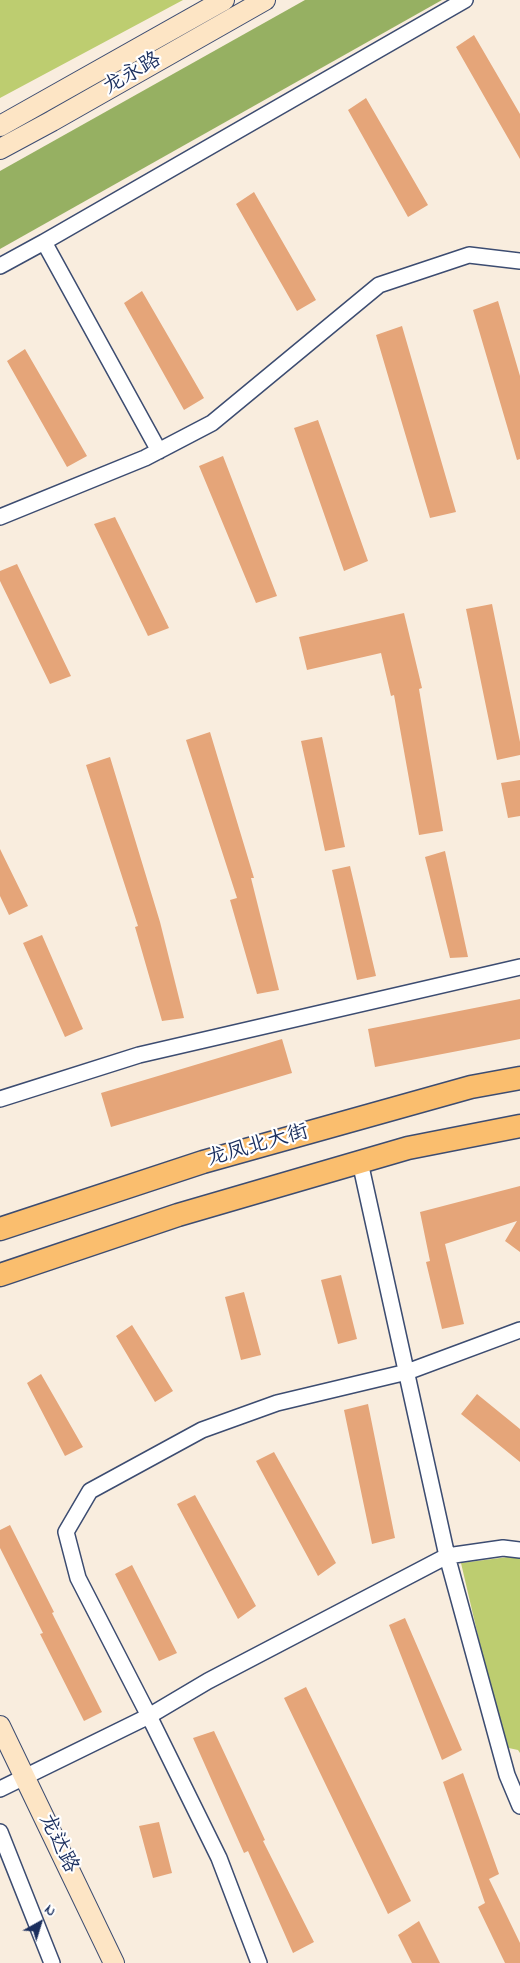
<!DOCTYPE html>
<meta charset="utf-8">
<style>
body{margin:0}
#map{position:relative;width:520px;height:1963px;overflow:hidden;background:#f9edde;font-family:"Indie Flower",sans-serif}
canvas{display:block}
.north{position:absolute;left:15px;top:1898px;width:50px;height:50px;-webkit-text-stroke:4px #fff;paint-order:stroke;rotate:39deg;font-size:14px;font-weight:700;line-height:20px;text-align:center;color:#1b2f5e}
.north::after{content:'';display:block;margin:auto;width:18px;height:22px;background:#1b2f5e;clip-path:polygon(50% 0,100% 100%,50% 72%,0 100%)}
</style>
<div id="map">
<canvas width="520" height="1963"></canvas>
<div class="north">N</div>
</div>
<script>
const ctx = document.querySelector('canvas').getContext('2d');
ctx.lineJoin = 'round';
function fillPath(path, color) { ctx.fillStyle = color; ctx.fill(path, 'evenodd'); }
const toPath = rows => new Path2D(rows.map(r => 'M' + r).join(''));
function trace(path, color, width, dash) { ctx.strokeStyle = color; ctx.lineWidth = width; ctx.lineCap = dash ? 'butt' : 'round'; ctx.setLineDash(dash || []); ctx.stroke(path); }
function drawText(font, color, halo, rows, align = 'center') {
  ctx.font = font + ' "Indie Flower","LXGW WenKai TC",sans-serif'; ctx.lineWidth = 4.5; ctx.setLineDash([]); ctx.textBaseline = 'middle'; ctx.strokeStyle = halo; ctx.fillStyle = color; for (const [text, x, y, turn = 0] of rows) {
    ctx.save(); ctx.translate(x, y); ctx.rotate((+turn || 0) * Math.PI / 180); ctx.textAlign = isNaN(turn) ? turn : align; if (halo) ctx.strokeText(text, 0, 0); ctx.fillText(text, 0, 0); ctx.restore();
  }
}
fillPath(toPath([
 [0,0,183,0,0,98],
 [516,1556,520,1557,520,1753,518,1750,504,1747,461,1563]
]), '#bdcd70');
fillPath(toPath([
 [305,0,442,0,0,249,0,171]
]), '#96b062');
fillPath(toPath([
 [474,35,520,114,520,159,456,47],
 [366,98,428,205,408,217,348,110],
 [254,192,316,300,297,311,236,204],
 [142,291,204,398,184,410,124,303],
 [498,301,520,376,520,459,517,460,473,310],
 [402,326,456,512,430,518,376,335],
 [25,349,87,456,67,467,7,361],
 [318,420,368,561,344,571,294,428],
 [223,456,277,596,256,603,199,466],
 [115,517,169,628,148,636,94,524],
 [17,564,71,676,50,684,0,581,0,571],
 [492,604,520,742,520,755,497,760,466,609],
 [404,613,422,688,419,689,443,831,419,835,394,695,391,696,381,653,307,670,299,637],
 [210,732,254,878,251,878,279,990,257,994,230,900,237,898,186,740],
 [322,737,345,847,325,851,301,741],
 [110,757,160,922,184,1018,162,1021,135,927,138,926,86,765],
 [520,780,520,816,508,818,501,783],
 [0,849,28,906,9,915,0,896],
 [445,851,468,957,450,958,425,857],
 [350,866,376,976,357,980,332,870],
 [42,935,83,1029,65,1037,23,943],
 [520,999,520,1039,375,1067,368,1029],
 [282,1039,292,1073,111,1127,101,1093],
 [520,1186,520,1252,505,1241,517,1221,445,1244,464,1324,442,1329,426,1262,430,1261,420,1212],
 [341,1275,357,1339,338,1344,321,1280],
 [244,1292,261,1355,241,1360,225,1297],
 [132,1325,173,1391,155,1402,116,1336],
 [41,1374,83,1447,65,1456,27,1383],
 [477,1394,520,1429,520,1462,461,1414],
 [368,1404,395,1538,372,1544,344,1410],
 [274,1452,336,1563,318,1576,256,1461],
 [195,1495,256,1606,238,1619,177,1504],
 [10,1525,54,1612,52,1613,102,1712,84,1721,40,1634,43,1633,0,1548,0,1530],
 [132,1565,177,1653,159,1661,115,1574],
 [405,1618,462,1750,442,1760,389,1625],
 [306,1687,411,1901,388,1914,284,1698],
 [214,1731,265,1840,263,1841,314,1942,293,1953,248,1851,244,1853,193,1738],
 [463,1773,499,1874,489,1879,520,1943,520,1963,505,1963,478,1907,485,1903,443,1782],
 [159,1822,172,1873,153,1878,139,1826],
 [419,1921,440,1963,412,1963,398,1935]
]), '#e5a579');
const street = toPath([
 [0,266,44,242],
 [159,451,44,242,465,0],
 [0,517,145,458,212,423,379,285,469,255,520,261],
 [0,1099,139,1055,520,967],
 [360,1162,447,1556,507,1775,520,1806],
 [0,1789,149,1716,78,1578,66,1532,90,1491,202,1430,277,1403,407,1372,520,1330],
 [0,1832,52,1963],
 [259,1963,219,1858,149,1716,208,1681,447,1556,503,1548,520,1550]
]);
const secondary = toPath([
 [0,126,224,0],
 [0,149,52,121,265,0],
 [0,1726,114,1963]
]);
const primary = toPath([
 [0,1229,203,1162,471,1087,520,1078],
 [0,1275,178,1215,408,1148,520,1126]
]);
trace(street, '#3c4c71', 18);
trace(secondary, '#3c4c71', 22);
trace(primary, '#3c4c71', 25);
trace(street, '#fff', 15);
trace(secondary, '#fde5c5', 20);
trace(primary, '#fabe6e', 22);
drawText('21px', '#1b2f5e', '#fff', [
 ["龙永路",133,75,-30],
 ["龙凤北大街",258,1147,-16],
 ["龙达路",57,1844,64]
]);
</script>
